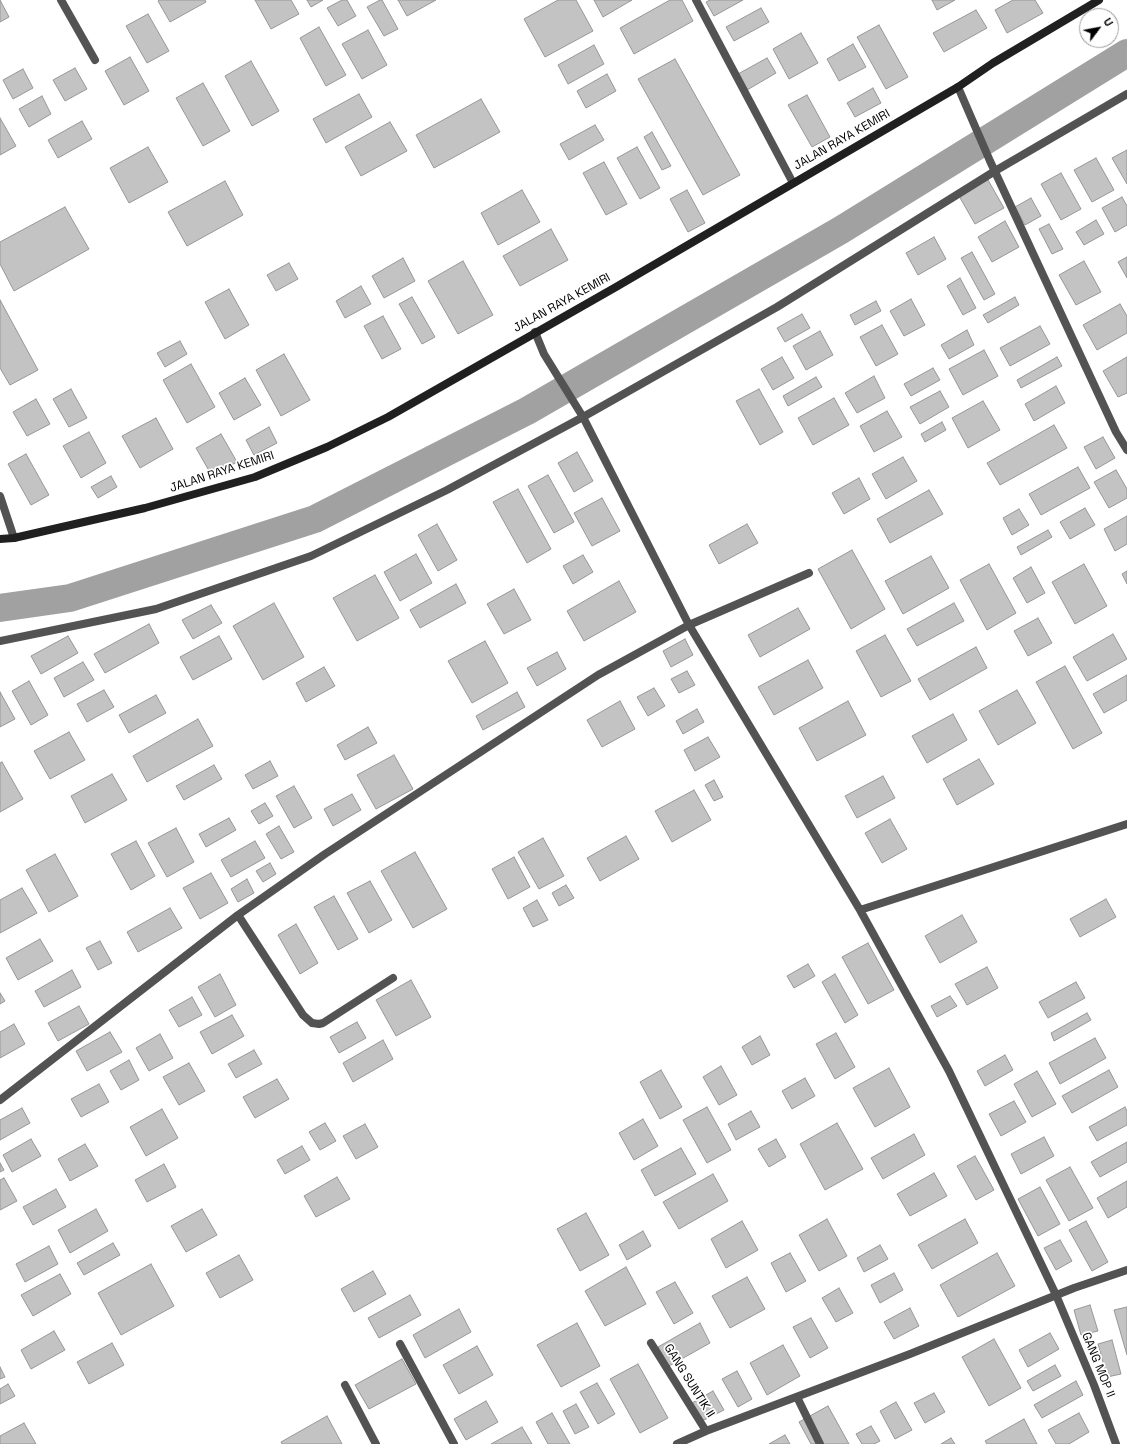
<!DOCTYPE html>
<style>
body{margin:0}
#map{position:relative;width:1127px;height:1444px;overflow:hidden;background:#fff;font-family:"Space Grotesk",sans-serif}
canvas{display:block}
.north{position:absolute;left:1079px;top:8px;width:40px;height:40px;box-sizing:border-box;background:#fff;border:1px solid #999;border-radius:50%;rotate:58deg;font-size:11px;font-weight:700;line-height:16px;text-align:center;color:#000}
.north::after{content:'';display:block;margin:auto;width:14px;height:18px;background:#000;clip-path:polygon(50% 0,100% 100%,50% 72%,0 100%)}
</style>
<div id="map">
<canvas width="1127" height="1444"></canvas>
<div class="north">U</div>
</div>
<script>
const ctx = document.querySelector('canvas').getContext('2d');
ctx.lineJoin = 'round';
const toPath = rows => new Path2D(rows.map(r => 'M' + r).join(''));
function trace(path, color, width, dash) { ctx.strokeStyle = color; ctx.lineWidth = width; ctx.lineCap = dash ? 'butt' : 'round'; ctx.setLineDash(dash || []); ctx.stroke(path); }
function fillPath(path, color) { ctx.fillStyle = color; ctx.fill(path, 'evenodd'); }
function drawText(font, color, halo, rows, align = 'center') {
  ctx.font = font + ' "Space Grotesk",sans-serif'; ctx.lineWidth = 3.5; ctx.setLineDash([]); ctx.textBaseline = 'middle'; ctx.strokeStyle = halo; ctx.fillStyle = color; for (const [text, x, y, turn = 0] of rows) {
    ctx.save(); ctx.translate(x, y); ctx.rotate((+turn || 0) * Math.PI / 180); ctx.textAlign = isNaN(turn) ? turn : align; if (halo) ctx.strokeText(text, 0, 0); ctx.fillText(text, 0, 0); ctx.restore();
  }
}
trace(toPath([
 [0,608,70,598,315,519,527,411,841,230,1127,53]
]), '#a1a1a1', 28);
const building = toPath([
 [0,0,9,17,0,22,0,0],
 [159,0,205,0,206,2,170,22,158,1,159,0],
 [255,0,291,0,299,14,271,29,255,0],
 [307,0,323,0,311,7,307,0],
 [342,0,347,0,356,16,338,26,327,8,342,0],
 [380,0,382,0,398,29,384,36,367,7,380,0],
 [398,0,436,0,407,16,398,0],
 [558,0,576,0,593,31,545,57,524,19,558,0],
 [594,0,632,0,603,17,594,0],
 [670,0,682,0,693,21,634,54,620,28,670,0],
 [710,0,743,0,714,16,706,2,710,0],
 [932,0,955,0,937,10,932,0],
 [1013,0,1035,0,1043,13,1007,33,995,10,1013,0],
 [761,8,769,22,734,41,726,27,761,8],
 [976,10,987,28,944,52,933,33,976,10],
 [148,14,169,51,147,63,126,26,148,14],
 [879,25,908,77,886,89,857,37,879,25],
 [319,27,346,75,326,86,300,38,319,27],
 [368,30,387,65,362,79,342,44,368,30],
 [801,33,818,63,789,79,773,49,801,33],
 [853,44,866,67,839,81,827,59,853,44],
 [594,45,604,64,568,84,558,65,594,45],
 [130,57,149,91,124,105,105,71,130,57],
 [767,58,776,73,747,90,738,74,767,58],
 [675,59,740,175,703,195,638,79,675,59],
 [251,61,279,111,252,126,225,76,251,61],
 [75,68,87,89,65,101,53,80,75,68],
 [23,69,33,88,13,99,3,80,23,69],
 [607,74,616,91,586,108,577,91,607,74],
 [203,83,230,131,203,146,176,98,203,83],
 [873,88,881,103,855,117,847,103,873,88],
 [359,94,372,117,326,143,313,119,359,94],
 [807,95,830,137,812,147,788,105,807,95],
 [42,96,51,114,29,127,19,109,42,96],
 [481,99,500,132,434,168,416,135,481,99],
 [0,118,16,146,0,155,0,118],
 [82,121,92,139,58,158,48,140,82,121],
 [390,122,407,151,361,176,345,147,390,122],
 [595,125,604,140,569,160,560,144,595,125],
 [652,132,671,166,662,170,644,137,652,132],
 [148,147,168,182,129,203,110,168,148,147],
 [637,147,660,188,640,199,617,158,637,147],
 [1127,150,1127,184,1112,158,1127,150],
 [1096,158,1114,190,1092,202,1074,170,1096,158],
 [604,162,627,204,606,215,583,173,604,162],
 [1061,173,1081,209,1061,220,1041,184,1061,173],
 [988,180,1004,208,975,224,959,196,988,180],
 [225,181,243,215,187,246,168,212,225,181],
 [522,190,540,222,498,245,481,213,522,190],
 [687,190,705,223,688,232,670,199,687,190],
 [1122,197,1127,206,1127,225,1115,232,1102,208,1122,197],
 [1031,198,1041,216,1025,225,1015,207,1031,198],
 [65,207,89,249,14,291,0,264,0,242,65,207],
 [1096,220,1104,234,1084,245,1076,232,1096,220],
 [1005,221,1019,247,992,262,978,237,1005,221],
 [1049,224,1063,249,1052,254,1039,229,1049,224],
 [551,229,568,260,520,286,503,256,551,229],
 [934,237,946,259,918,275,906,253,934,237],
 [972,252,995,294,984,300,961,258,972,252],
 [1127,257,1127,278,1118,262,1127,257],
 [403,258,415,281,384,298,372,276,403,258],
 [463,261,493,315,458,334,428,281,463,261],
 [1084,261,1101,292,1076,305,1059,275,1084,261],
 [289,263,298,279,276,291,267,275,289,263],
 [960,278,976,308,963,315,947,286,960,278],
 [361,286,371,304,345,318,336,301,361,286],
 [229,289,249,325,225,339,205,302,229,289],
 [412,297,435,337,422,344,399,304,412,297],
 [1015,297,1019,305,988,323,983,315,1015,297],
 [911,299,925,325,904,336,890,311,911,299],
 [0,300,38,370,10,385,0,368,0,300],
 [876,301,881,311,855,325,850,315,876,301],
 [1120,304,1127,316,1127,333,1097,350,1083,325,1120,304],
 [802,314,810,328,785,342,777,328,802,314],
 [383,316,401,349,382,359,364,326,383,316],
 [882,325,898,354,876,366,860,337,882,325],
 [1040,326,1050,344,1010,366,1000,348,1040,326],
 [967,330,974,345,949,359,941,345,967,330],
 [820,331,833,355,806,370,793,346,820,331],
 [180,341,187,354,165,367,157,353,180,341],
 [984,350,998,376,963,395,949,369,984,350],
 [284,354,310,400,281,416,256,370,284,354],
 [782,357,794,378,773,390,761,369,782,357],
 [1057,357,1062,366,1021,388,1017,380,1057,357],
 [1127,357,1127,393,1118,397,1103,371,1127,357],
 [191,364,215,407,187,423,163,380,191,364],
 [933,368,940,380,911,396,904,384,933,368],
 [874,376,885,398,857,413,845,393,874,376],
 [816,377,822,387,788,406,783,396,816,377],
 [245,378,261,405,234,420,219,393,245,378],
 [1056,386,1065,403,1034,421,1025,404,1056,386],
 [71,389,87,418,69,427,53,399,71,389],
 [759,389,783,432,760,445,736,401,759,389],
 [940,391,949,407,920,424,910,407,940,391],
 [834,398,849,425,813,445,798,418,834,398],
 [36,399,50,424,27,436,13,412,36,399],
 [983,401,1000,430,968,448,952,418,983,401],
 [887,411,902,437,874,452,860,426,887,411],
 [156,418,173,449,140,468,122,436,156,418],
 [942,422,946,430,925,442,921,434,942,422],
 [1054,425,1067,448,1000,485,987,463,1054,425],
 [269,427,277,443,254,455,246,440,269,427],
 [89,432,106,463,81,478,63,446,89,432],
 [221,434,237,462,212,476,196,448,221,434],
 [1103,437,1115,458,1096,469,1084,447,1103,437],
 [577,452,593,481,574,492,558,463,577,452],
 [26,454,49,495,31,505,8,464,26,454],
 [903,457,917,481,886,499,872,474,903,457],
 [1078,467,1090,488,1041,515,1029,494,1078,467],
 [1116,470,1127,489,1127,498,1109,508,1094,482,1116,470],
 [548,475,574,522,554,533,528,486,548,475],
 [111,476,117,487,98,498,91,487,111,476],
 [859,478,870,499,844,514,832,493,859,478],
 [518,489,551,549,527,563,493,502,518,489],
 [929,490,943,514,890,543,877,519,929,490],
 [602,498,620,531,592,546,574,513,602,498],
 [1085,508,1095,525,1070,539,1060,522,1085,508],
 [1019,509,1029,525,1012,535,1003,518,1019,509],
 [1127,516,1127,544,1115,551,1104,529,1127,516],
 [437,524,457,560,438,571,418,535,437,524],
 [747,524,758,543,719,564,709,545,747,524],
 [1048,530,1052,537,1021,555,1017,547,1048,530],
 [852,550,885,609,851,629,818,569,852,550],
 [416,554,432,583,400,601,384,572,416,554],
 [583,555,593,572,573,584,563,566,583,555],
 [931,556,949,588,903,614,885,581,931,556],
 [989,564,1016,613,987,630,960,580,989,564],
 [1084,564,1107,606,1075,624,1052,582,1084,564],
 [1031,567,1045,593,1027,603,1013,578,1031,567],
 [1127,571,1127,584,1122,574,1127,571],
 [375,575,399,618,357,641,333,598,375,575],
 [619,581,636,612,584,641,567,611,619,581],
 [456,584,466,603,420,628,410,610,456,584],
 [514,589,531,620,504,634,487,604,514,589],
 [274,603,304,657,263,680,233,626,274,603],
 [954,603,964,621,917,646,907,629,954,603],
 [211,605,222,623,193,639,182,620,211,605],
 [798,608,810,629,760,657,748,635,798,608],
 [1038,618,1052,643,1028,656,1014,631,1038,618],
 [149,624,159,643,105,673,94,654,149,624],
 [1113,634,1127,659,1087,681,1073,657,1113,634],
 [885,635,911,681,881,697,856,651,885,635],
 [68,636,78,653,41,674,31,656,68,636],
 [219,636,232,659,193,680,180,657,219,636],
 [685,639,693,655,671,667,663,651,685,639],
 [485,641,508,683,472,703,448,661,485,641],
 [976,647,987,668,930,700,918,679,976,647],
 [557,652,566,669,537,686,527,668,557,652],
 [808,660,823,688,774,715,758,687,808,660],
 [83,662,94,680,64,697,54,678,83,662],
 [1065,666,1102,733,1073,749,1036,682,1065,666],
 [324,667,335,686,306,702,296,683,324,667],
 [687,671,695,685,679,693,671,679,687,671],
 [1127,675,1127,700,1104,713,1093,694,1127,675],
 [29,681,48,715,31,725,12,691,29,681],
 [654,688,665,706,648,716,637,697,654,688],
 [104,690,114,707,87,722,77,704,104,690],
 [1017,690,1036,723,998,745,979,711,1017,690],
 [0,692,15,719,0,727,0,692],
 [517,692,525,707,483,730,476,716,517,692],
 [156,695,166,713,129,733,119,715,156,695],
 [620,701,635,729,602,747,587,720,620,701],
 [848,701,866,735,817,761,799,728,848,701],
 [697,709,704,722,683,734,676,721,697,709],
 [953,714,967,740,927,763,912,736,953,714],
 [198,719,213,746,147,782,133,756,198,719],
 [368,727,377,743,345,760,337,745,368,727],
 [69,732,85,760,50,779,34,751,69,732],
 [708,737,720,757,695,771,684,750,708,737],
 [394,755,413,789,376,809,357,775,394,755],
 [979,759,994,784,957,805,943,779,979,759],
 [270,761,278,776,253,789,245,775,270,761],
 [2,762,23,799,0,812,0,763,2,762],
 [214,765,222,779,184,800,176,786,214,765],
 [112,774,127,800,85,823,71,796,112,774],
 [883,776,895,798,857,818,845,796,883,776],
 [714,780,723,797,714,801,705,785,714,780],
 [294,786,312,818,294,828,276,796,294,786],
 [694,790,711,820,672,842,655,811,694,790],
 [352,794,361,810,333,826,324,809,352,794],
 [265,803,273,816,259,824,251,811,265,803],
 [229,818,236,830,206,847,199,834,229,818],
 [890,819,907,849,882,863,865,833,890,819],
 [279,826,294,852,281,859,266,834,279,826],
 [176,828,194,862,167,877,148,843,176,828],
 [626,836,639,859,600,881,587,858,626,836],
 [543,838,564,876,539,889,518,852,543,838],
 [136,841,155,876,131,890,111,854,136,841],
 [255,841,265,858,231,877,221,860,255,841],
 [415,852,447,909,413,928,381,871,415,852],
 [55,854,78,896,49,912,26,870,55,854],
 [514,857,530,887,508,899,492,869,514,857],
 [270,863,276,874,263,882,256,871,270,863],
 [211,873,228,903,200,919,183,888,211,873],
 [247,879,254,893,238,902,231,889,247,879],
 [370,881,392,920,369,933,347,893,370,881],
 [566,885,574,898,559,906,552,893,566,885],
 [22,888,37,913,0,933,0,900,22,888],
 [334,896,358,939,338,950,314,907,334,896],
 [1106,899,1116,917,1080,937,1070,919,1106,899],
 [537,900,548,920,533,927,523,908,537,900],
 [170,908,182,928,138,952,127,932,170,908],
 [962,915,977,942,940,963,925,936,962,915],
 [296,924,318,963,300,974,278,935,296,924],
 [40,939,53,961,18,980,6,958,40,939],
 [100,941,112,963,98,970,86,948,100,941],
 [868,943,894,990,868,1004,842,957,868,943],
 [808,964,815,976,794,988,787,976,808,964],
 [987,967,998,988,967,1005,955,984,987,967],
 [72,970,81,987,44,1007,35,991,72,970],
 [220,974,236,1005,215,1017,198,987,220,974],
 [835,974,858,1015,845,1023,822,982,835,974],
 [411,980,431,1017,396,1036,376,1000,411,980],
 [1076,982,1085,998,1048,1018,1039,1002,1076,982],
 [0,993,5,1001,0,1004,0,993],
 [950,996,957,1006,937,1017,931,1006,950,996],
 [192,997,202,1015,179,1027,169,1010,192,997],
 [79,1006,89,1024,58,1041,48,1023,79,1006],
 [1087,1013,1091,1020,1054,1041,1051,1033,1087,1013],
 [232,1015,244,1036,212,1054,200,1032,232,1015],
 [357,1022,366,1038,339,1053,330,1037,357,1022],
 [14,1024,25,1044,0,1058,0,1032,14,1024],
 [110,1032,122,1052,87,1071,76,1051,110,1032],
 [836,1033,855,1067,835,1079,816,1044,836,1033],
 [160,1034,173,1058,149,1071,136,1048,160,1034],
 [760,1036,770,1055,752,1065,742,1047,760,1036],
 [1095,1038,1106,1058,1060,1084,1049,1063,1095,1038],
 [383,1040,393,1059,353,1082,343,1063,383,1040],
 [254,1050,262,1064,236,1078,228,1064,254,1050],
 [1005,1055,1013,1070,985,1086,977,1071,1005,1055],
 [129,1060,139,1080,121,1090,110,1071,129,1060],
 [189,1063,205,1091,179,1105,163,1077,189,1063],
 [721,1066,737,1095,719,1105,703,1077,721,1066],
 [889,1068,910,1107,875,1127,853,1088,889,1068],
 [661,1070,682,1107,660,1119,640,1082,661,1070],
 [1109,1070,1118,1087,1072,1113,1062,1096,1109,1070],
 [1037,1071,1056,1104,1032,1117,1014,1084,1037,1071],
 [805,1078,815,1096,792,1109,782,1091,805,1078],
 [277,1079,289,1099,255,1118,243,1097,277,1079],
 [99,1084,109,1102,81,1117,71,1099,99,1084],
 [1014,1101,1026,1122,1001,1136,989,1114,1014,1101],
 [707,1107,731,1150,707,1163,683,1120,707,1107],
 [1125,1107,1127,1111,1127,1125,1097,1141,1089,1127,1125,1107],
 [22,1108,30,1123,0,1140,0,1120,22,1108],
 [162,1109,178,1138,146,1156,130,1127,162,1109],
 [751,1111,760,1127,736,1140,728,1124,751,1111],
 [643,1119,658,1146,634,1160,619,1133,643,1119],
 [325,1123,336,1141,320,1150,309,1132,325,1123],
 [837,1123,863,1169,825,1190,800,1144,837,1123],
 [365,1124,378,1147,356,1159,343,1136,365,1124],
 [914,1134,925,1155,883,1179,871,1158,914,1134],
 [1044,1137,1054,1156,1021,1174,1011,1154,1044,1137],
 [31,1139,41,1156,12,1172,3,1155,31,1139],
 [776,1139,786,1157,769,1167,758,1149,776,1139],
 [1127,1142,1127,1162,1100,1177,1091,1162,1127,1142],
 [85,1144,98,1166,70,1181,58,1159,85,1144],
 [302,1146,310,1160,285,1174,277,1160,302,1146],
 [681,1148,696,1174,655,1196,641,1170,681,1148],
 [975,1156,994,1190,976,1200,957,1166,975,1156],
 [0,1163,4,1170,0,1172,0,1163],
 [164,1164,176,1187,147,1202,135,1180,164,1164],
 [1070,1167,1093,1208,1069,1221,1046,1180,1070,1167],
 [934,1173,947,1196,910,1216,897,1194,934,1173],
 [713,1174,728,1201,679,1229,663,1202,713,1174],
 [337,1177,350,1199,316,1217,304,1196,337,1177],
 [4,1178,17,1201,0,1210,0,1180,4,1178],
 [1127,1181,1127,1207,1108,1218,1097,1198,1127,1181],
 [1040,1187,1060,1224,1038,1236,1018,1199,1040,1187],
 [56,1189,66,1207,33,1225,23,1207,56,1189],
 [96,1209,108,1231,70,1253,58,1230,96,1209],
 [202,1209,217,1235,186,1252,171,1226,202,1209],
 [586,1213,609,1255,580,1271,557,1229,586,1213],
 [827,1219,847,1256,819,1271,799,1235,827,1219],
 [965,1219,978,1243,932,1269,918,1245,965,1219],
 [742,1221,758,1250,726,1268,711,1239,742,1221],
 [1086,1221,1108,1262,1092,1271,1069,1230,1086,1221],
 [643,1231,651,1246,627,1260,619,1245,643,1231],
 [1060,1240,1072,1261,1056,1270,1044,1248,1060,1240],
 [113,1243,120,1255,84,1275,77,1263,113,1243],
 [880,1245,888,1259,864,1272,857,1258,880,1245],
 [49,1246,58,1264,25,1282,16,1264,49,1246],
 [790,1253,806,1281,786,1292,771,1263,790,1253],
 [997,1253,1015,1286,958,1317,940,1285,997,1253],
 [239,1255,253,1280,220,1298,206,1273,239,1255],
 [151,1264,174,1306,121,1335,98,1293,151,1264],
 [626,1267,646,1304,605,1326,585,1291,626,1267],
 [373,1271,386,1294,354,1312,341,1289,373,1271],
 [894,1273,903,1290,880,1303,871,1285,894,1273],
 [60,1274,71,1294,33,1316,21,1295,60,1274],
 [747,1277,765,1309,730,1328,712,1296,747,1277],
 [675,1282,693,1313,674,1324,656,1292,675,1282],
 [839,1288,853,1313,836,1322,822,1298,839,1288],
 [410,1295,421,1315,379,1338,368,1318,410,1295],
 [1090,1305,1098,1331,1081,1335,1074,1310,1090,1305],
 [1127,1307,1127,1355,1114,1310,1127,1307],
 [910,1308,919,1326,894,1339,884,1322,910,1308],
 [459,1309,471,1332,425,1358,413,1335,459,1309],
 [811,1318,828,1348,810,1358,793,1327,811,1318],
 [577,1323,600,1366,561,1387,537,1345,577,1323],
 [700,1323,710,1343,669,1366,658,1347,700,1323],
 [54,1331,65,1350,31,1369,21,1350,54,1331],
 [1050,1333,1059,1349,1028,1367,1019,1350,1050,1333],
 [994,1339,1021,1388,989,1406,962,1357,994,1339],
 [1112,1340,1121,1374,1107,1377,1098,1344,1112,1340],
 [112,1343,124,1365,89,1384,77,1362,112,1343],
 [783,1345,800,1376,767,1395,750,1363,783,1345],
 [477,1346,493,1375,459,1394,443,1365,477,1346],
 [402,1359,416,1384,369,1409,355,1385,402,1359],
 [638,1364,668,1418,640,1433,610,1379,638,1364],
 [1055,1365,1061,1376,1033,1391,1027,1381,1055,1365],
 [0,1367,5,1377,0,1379,0,1367],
 [737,1371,752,1399,738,1407,722,1379,737,1371],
 [1076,1381,1083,1395,1042,1418,1034,1405,1076,1381],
 [597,1383,615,1414,598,1424,580,1392,597,1383],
 [8,1384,15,1396,0,1404,0,1389,8,1384],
 [713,1391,724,1410,702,1421,692,1403,713,1391],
 [934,1393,945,1412,925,1423,914,1403,934,1393],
 [486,1401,498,1422,466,1440,454,1419,486,1401],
 [896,1402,912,1430,895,1439,880,1411,896,1402],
 [576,1404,589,1427,575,1434,563,1411,576,1404],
 [828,1406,849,1444,811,1444,799,1422,828,1406],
 [552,1413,570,1444,548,1444,536,1422,552,1413],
 [1079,1413,1089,1432,1069,1444,1056,1444,1048,1430,1079,1413],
 [327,1416,342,1444,282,1444,281,1442,327,1416],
 [1024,1419,1037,1444,987,1444,985,1441,1024,1419],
 [24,1423,36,1444,0,1444,0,1436,24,1423],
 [871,1426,880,1441,874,1444,862,1444,856,1434,871,1426],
 [522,1427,532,1444,491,1444,522,1427],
 [785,1435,790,1444,769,1444,785,1435],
 [951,1438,955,1444,941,1444,951,1438]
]);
fillPath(building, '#c3c3c3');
trace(building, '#979797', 1);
trace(toPath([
 [61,0,95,60],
 [696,0,793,183],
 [958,87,990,161,1116,432,1127,450],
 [535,332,544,354,583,417,689,625,860,910,949,1071,1056,1295,1094,1385,1116,1444],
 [0,496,14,538],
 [0,641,156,609,311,556,447,490,583,417,777,307,995,171,1127,94],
 [860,910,1127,824],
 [238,915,303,1015,312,1023,319,1024,323,1023,393,978],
 [0,1100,238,915,325,854,598,675,689,625,809,573],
 [651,1343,706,1431],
 [400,1344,454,1444],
 [345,1385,376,1444],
 [797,1397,820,1444],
 [677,1444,706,1431,910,1354,1074,1288,1127,1270]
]), '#535353', 8);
trace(toPath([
 [0,539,14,538,145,508,255,477,327,447,388,417,616,287,958,87,993,63,1099,0]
]), '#202020', 8);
drawText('12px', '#000', '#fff', [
 ["JALAN RAYA KEMIRI",842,140,-30],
 ["JALAN RAYA KEMIRI",562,303,-29],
 ["JALAN RAYA KEMIRI",222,472,-18],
 ["GANG MOP II",1098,1365,68],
 ["GANG SUNTIK II",689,1381,58]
]);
</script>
